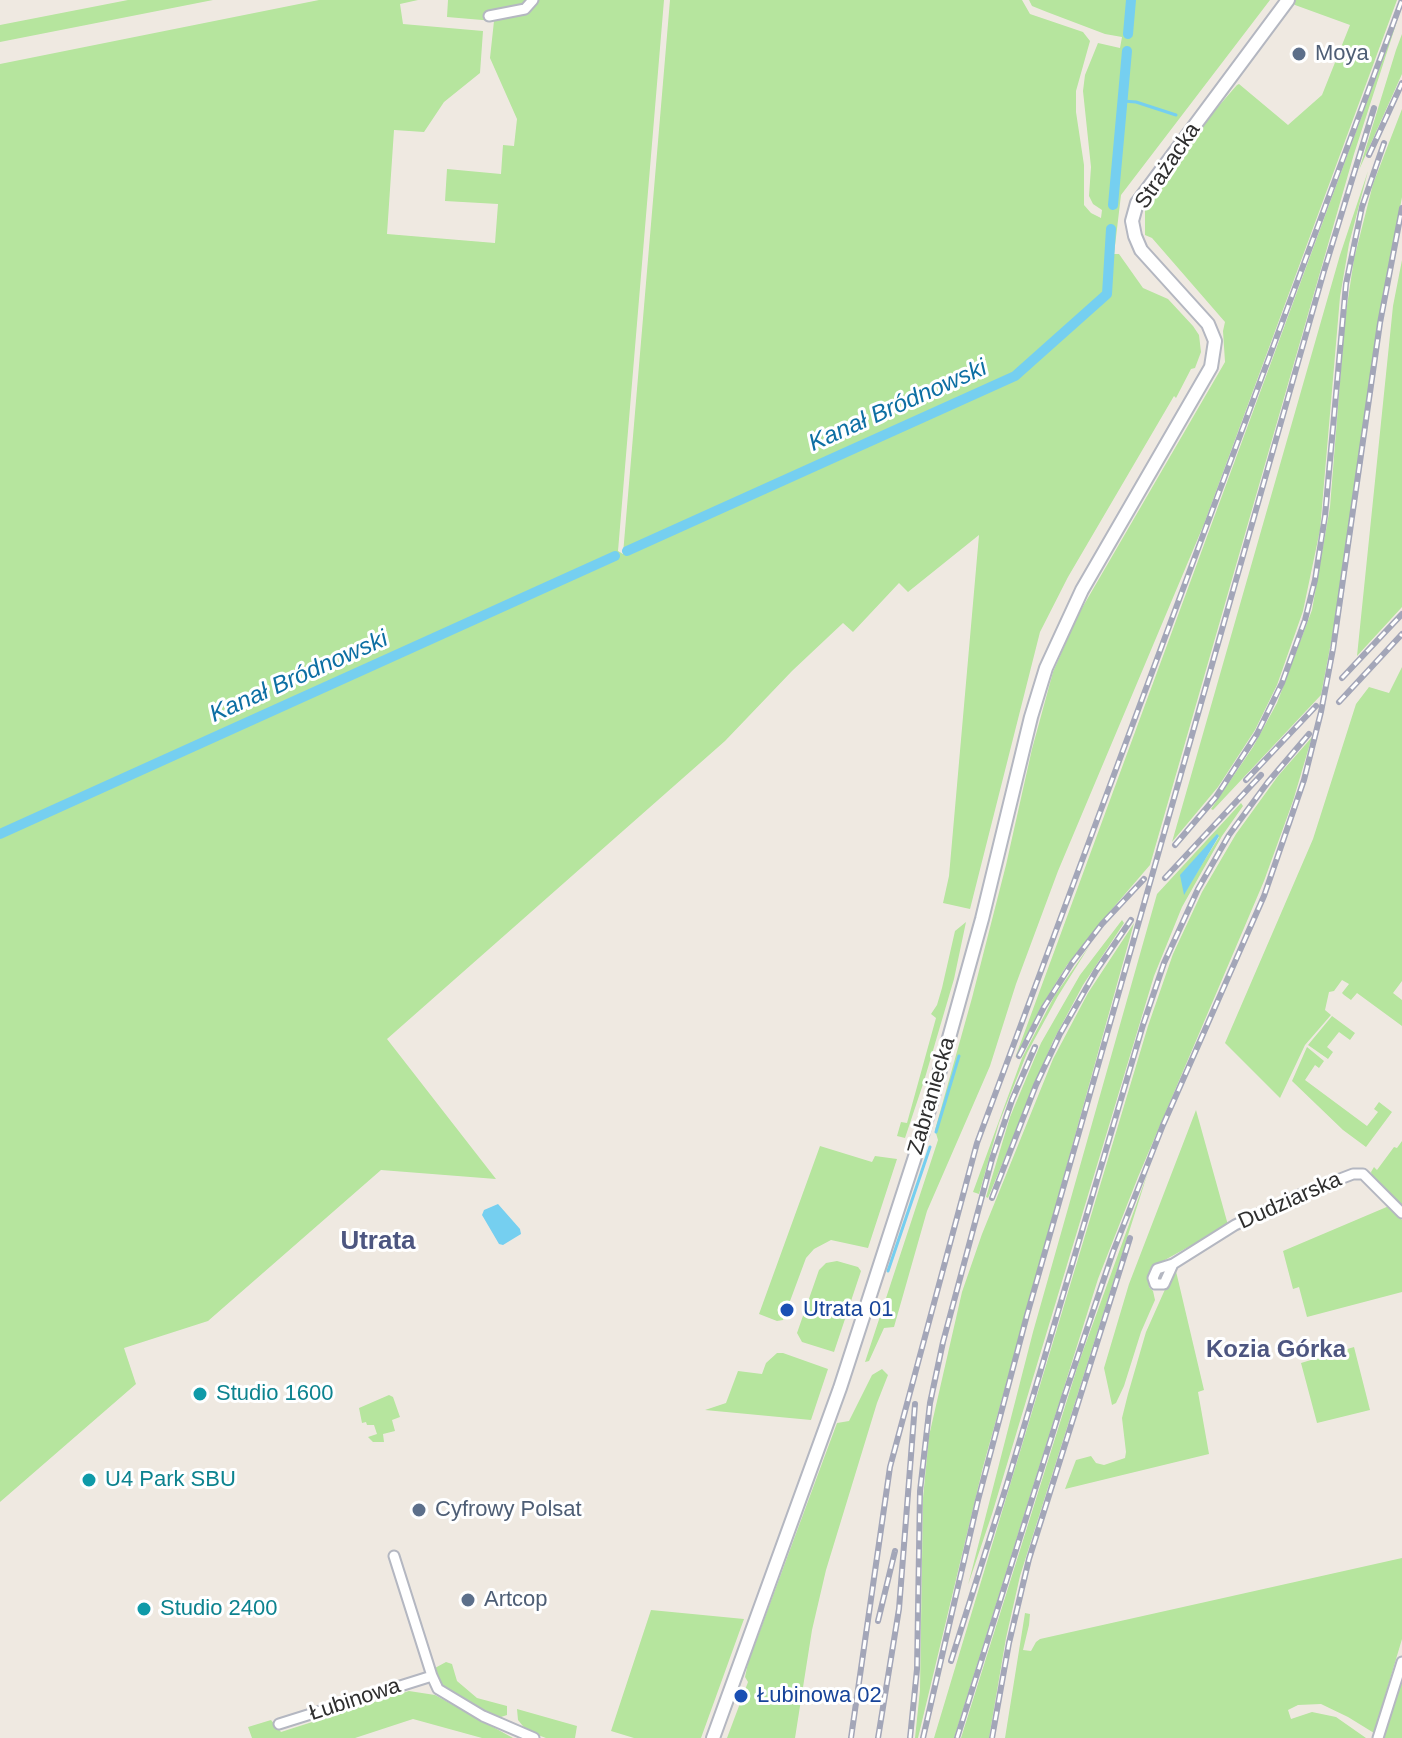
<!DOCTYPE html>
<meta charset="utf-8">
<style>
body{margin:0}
canvas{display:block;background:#efe9e1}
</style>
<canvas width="1402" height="1738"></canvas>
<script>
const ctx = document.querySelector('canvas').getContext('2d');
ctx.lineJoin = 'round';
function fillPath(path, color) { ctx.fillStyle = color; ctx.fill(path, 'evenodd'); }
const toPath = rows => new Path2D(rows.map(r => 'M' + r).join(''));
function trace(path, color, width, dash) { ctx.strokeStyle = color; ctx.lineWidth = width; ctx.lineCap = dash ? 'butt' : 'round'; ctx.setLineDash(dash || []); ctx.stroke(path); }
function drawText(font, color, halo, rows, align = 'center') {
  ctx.font = font + ' Arial,sans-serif'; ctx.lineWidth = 6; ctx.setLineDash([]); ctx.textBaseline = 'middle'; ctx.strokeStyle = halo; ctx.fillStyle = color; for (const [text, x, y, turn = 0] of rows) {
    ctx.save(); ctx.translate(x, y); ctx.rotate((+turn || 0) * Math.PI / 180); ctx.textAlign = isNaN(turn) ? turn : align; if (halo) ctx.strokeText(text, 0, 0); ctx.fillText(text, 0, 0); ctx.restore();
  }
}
fillPath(toPath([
 [128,0,213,0,0,42,0,25],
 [319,0,418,0,400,4,403,24,483,31,480,73,444,102,424,132,394,130,387,234,495,243,498,204,445,201,447,169,501,174,503,145,514,146,517,119,490,58,494,21,447,17,448,0,664,0,618,551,623,554,670,0,1022,0,1030,14,1083,32,1090,41,1076,91,1076,112,1084,165,1084,205,1091,213,1101,218,1102,210,1093,204,1089,196,1091,167,1083,91,1085,75,1098,43,1120,48,1122,37,1105,34,1047,12,1032,6,1029,0,1270,0,1121,195,1114,254,1119,254,1143,288,1168,299,1193,326,1199,335,1201,352,1195,368,1191,369,1176,398,1174,396,1068,577,1040,632,970,909,943,903,949,876,979,535,908,592,899,583,853,632,843,623,792,671,725,741,387,1039,496,1179,381,1170,208,1321,124,1348,136,1384,0,1502,0,64],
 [1295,0,1397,0,1204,524,1058,871,1016,984,990,1066,927,1211,894,1327,884,1328,869,1361,865,1362,938,1140,935,1130,972,998,1006,865,1032,749,1053,672,1078,615,1225,362,1223,331,1225,322,1152,238,1145,235,1145,208,1210,116,1237,85,1239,84,1288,125,1322,95,1350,25,1295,5,1293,3],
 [1399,15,1354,154,1150,865,1100,923,1067,965,1041,1007,1015,1058],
 [1402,34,1402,74,1359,170,1396,50],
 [1402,109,1402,197,1375,341,1333,632,1321,695,1213,810,1211,809,1253,747,1277,703,1312,610,1330,507,1345,319,1354,259,1373,184],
 [1368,171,1349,244,1340,297,1320,530,1303,611,1277,685,1255,730,1218,787,1172,842,1340,255],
 [1402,260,1402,607,1357,656,1393,306],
 [1402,667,1402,981,1393,993,1402,1000,1402,1026,1357,993,1351,1000,1344,995,1342,993,1349,984,1342,980,1334,991,1329,992,1325,1010,1331,1015,1305,1045,1280,1098,1225,1043,1313,839,1356,704,1369,687,1389,693],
 [1312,737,1293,801,1264,881,1138,1177,1098,1279,954,1738,934,1738,1148,1026,1173,954,1202,892,1236,834,1278,776],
 [1241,803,1243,806,1222,836,1182,907,1154,976,992,1514,968,1585,1033,1332,1157,894],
 [1217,835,1219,837,1184,893,1181,875],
 [1122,920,1124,923,1083,985,1053,1041,988,1198,986,1197,1010,1117,1041,1043,1080,975],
 [966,922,954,979,924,1081,905,1138,897,1136,901,1122,907,1123,936,1018,931,1014,937,1005,942,988,955,931],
 [1134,923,983,1467,918,1738,915,1738,920,1690,923,1498,929,1436,962,1292,982,1234,1053,1059,1088,993],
 [1090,945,1058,996,1027,1053,999,1123,979,1194,973,1192,1022,1058,1055,995],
 [1332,1016,1355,1033,1350,1040,1339,1032,1327,1047,1333,1052,1328,1059,1308,1045],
 [1307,1047,1324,1061,1319,1068,1315,1065,1305,1080,1367,1126,1378,1112,1374,1109,1379,1102,1392,1112,1366,1147,1343,1130,1292,1081],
 [1196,1110,1228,1225,1154,1266,1149,1276,1149,1287,1153,1291,1155,1300,1141,1332,1124,1386,1116,1403,1112,1405,1104,1368,1129,1284],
 [1402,1141,1402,1206,1374,1183,1371,1172,1374,1167,1377,1170,1394,1147,1397,1148],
 [820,1146,872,1162,875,1156,897,1159,868,1248,831,1240,814,1249,806,1258,783,1320,777,1321,759,1314],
 [1148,1172,1020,1576,1006,1638,989,1738,961,1738,1079,1362],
 [1389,1206,1402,1220,1402,1292,1307,1317,1299,1287,1293,1289,1283,1251],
 [837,1261,858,1267,861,1271,834,1352,802,1342,797,1333,819,1270,826,1263],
 [1175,1267,1204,1390,1198,1392,1209,1454,1065,1489,1076,1460,1091,1456,1096,1463,1104,1465,1125,1458,1126,1452,1122,1418,1128,1394,1146,1332],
 [1354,1347,1370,1410,1317,1423,1301,1363],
 [777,1353,783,1353,828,1369,811,1420,705,1410,726,1403,738,1371,762,1374,766,1363],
 [882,1369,888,1375,877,1403,826,1570,812,1630,795,1738,727,1738,748,1682,745,1677,748,1663,837,1423,849,1421,872,1375],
 [389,1395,393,1397,400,1417,392,1420,395,1431,383,1434,384,1442,373,1442,368,1437,377,1434,374,1425,367,1425,366,1422,362,1423,359,1408],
 [1402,1558,1402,1639,1374,1733,1348,1717,1321,1704,1298,1705,1288,1710,1291,1719,1312,1712,1336,1717,1366,1738,1005,1738,1025,1613,1030,1614,1029,1625,1023,1650,1031,1651,1036,1642,1040,1639],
 [651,1610,744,1619,701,1738,634,1738,611,1731],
 [446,1662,452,1664,457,1681,477,1698,507,1706,507,1715,498,1718,447,1690,440,1683,435,1668],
 [1402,1678,1402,1738,1383,1738],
 [409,1691,435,1695,513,1738,482,1738,413,1719,355,1738,252,1738,248,1727,271,1720,281,1732],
 [517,1709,577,1726,575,1738,546,1738,527,1731,518,1720]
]), '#b6e59e');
fillPath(toPath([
 [1217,834,1219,836,1184,895,1180,875],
 [498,1204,520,1229,521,1234,503,1245,499,1244,482,1215,484,1210]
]), '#75cff0');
trace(toPath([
 [1123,101,1136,102,1176,115],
 [936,1132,959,1056],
 [888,1271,930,1147]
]), '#75cff0', 3);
trace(toPath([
 [1128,34,1131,0],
 [1113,205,1127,51],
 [627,551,1015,376,1107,294,1111,229],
 [0,834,615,556]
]), '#75cff0', 10);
const minor = toPath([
 [489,16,525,9,533,0],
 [1173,1264,1164,1284,1155,1284,1153,1278,1157,1269,1173,1264,1235,1225,1306,1192,1353,1174,1363,1174,1402,1213],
 [394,1556,432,1676,438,1689,483,1716,534,1738],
 [279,1724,432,1676],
 [1378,1738,1402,1662]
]);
const secondary = toPath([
 [713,1738,840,1388,922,1135,982,919,1031,717,1046,668,1082,590,1211,367,1215,341,1208,324,1141,250,1135,236,1132,221,1137,203,1288,0]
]);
trace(minor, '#b4b7c1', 13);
trace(secondary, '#b4b7c1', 16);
trace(minor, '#fff', 9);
trace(secondary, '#fff', 12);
const rail = toPath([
 [1369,155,1402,83],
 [1342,678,1402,614],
 [1339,702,1402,634],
 [1246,780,1316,706],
 [1175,845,1216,797,1257,734,1282,683,1305,620,1315,580,1325,516,1346,284,1362,207,1384,143],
 [1165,878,1261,775],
 [1019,1056,1044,1007,1072,963,1102,924,1144,879],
 [992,1198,1036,1085,1060,1034,1096,971,1131,920],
 [878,1621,895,1551],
 [951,1661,1007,1484,1143,1025,1164,963,1198,889,1229,835,1268,782,1309,734],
 [851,1738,890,1467,977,1143,1402,0],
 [878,1738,899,1609,915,1404],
 [910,1738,917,1669,920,1491,930,1403,943,1342,992,1159,1012,1100,1035,1047],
 [923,1738,978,1500,1027,1315,1324,271,1374,108],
 [957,1738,1064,1397,1113,1252,1163,1125,1264,896,1304,780,1321,712,1333,649,1380,323,1402,208],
 [992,1738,1009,1643,1029,1559,1130,1238]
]);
trace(rail, '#a3a6b8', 6);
trace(rail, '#fff', 3, [9]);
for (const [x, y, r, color] of [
 [1299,54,8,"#5c6f8a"],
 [787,1310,8,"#1a4fb4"],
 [200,1394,8,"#0f9aa8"],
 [89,1480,8,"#0f9aa8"],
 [419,1510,8,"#5c6f8a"],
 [468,1600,8,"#5c6f8a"],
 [144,1609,8,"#0f9aa8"],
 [741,1696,8,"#1a4fb4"]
]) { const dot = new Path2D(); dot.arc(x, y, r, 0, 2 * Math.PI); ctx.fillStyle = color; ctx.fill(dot); trace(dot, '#fff', 3); }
drawText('22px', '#4e5e75', '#fff', [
 ["Moya",1315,54],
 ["Cyfrowy Polsat",435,1510],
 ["Artcop",484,1600]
], 'left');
drawText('22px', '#2e2e2e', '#fff', [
 ["Strażacka",1168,166,-56],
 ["Zabraniecka",932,1096,-74],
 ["Dudziarska",1290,1201,-24],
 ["Łubinowa",355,1700,-18]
]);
drawText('22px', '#164399', '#fff', [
 ["Utrata 01",803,1310],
 ["Łubinowa 02",757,1696]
], 'left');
drawText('22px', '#0d838f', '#fff', [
 ["Studio 1600",216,1394],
 ["U4 Park SBU",105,1480],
 ["Studio 2400",160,1609]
], 'left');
drawText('italic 24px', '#0d6fa3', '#fff', [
 ["Kanał Bródnowski",898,406,-24],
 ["Kanał Bródnowski",299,677,-24]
]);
drawText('bold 24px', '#4d5680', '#fff', [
 ["Kozia Górka",1276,1350]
]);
drawText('bold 26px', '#4d5680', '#fff', [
 ["Utrata",378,1242]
]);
</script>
